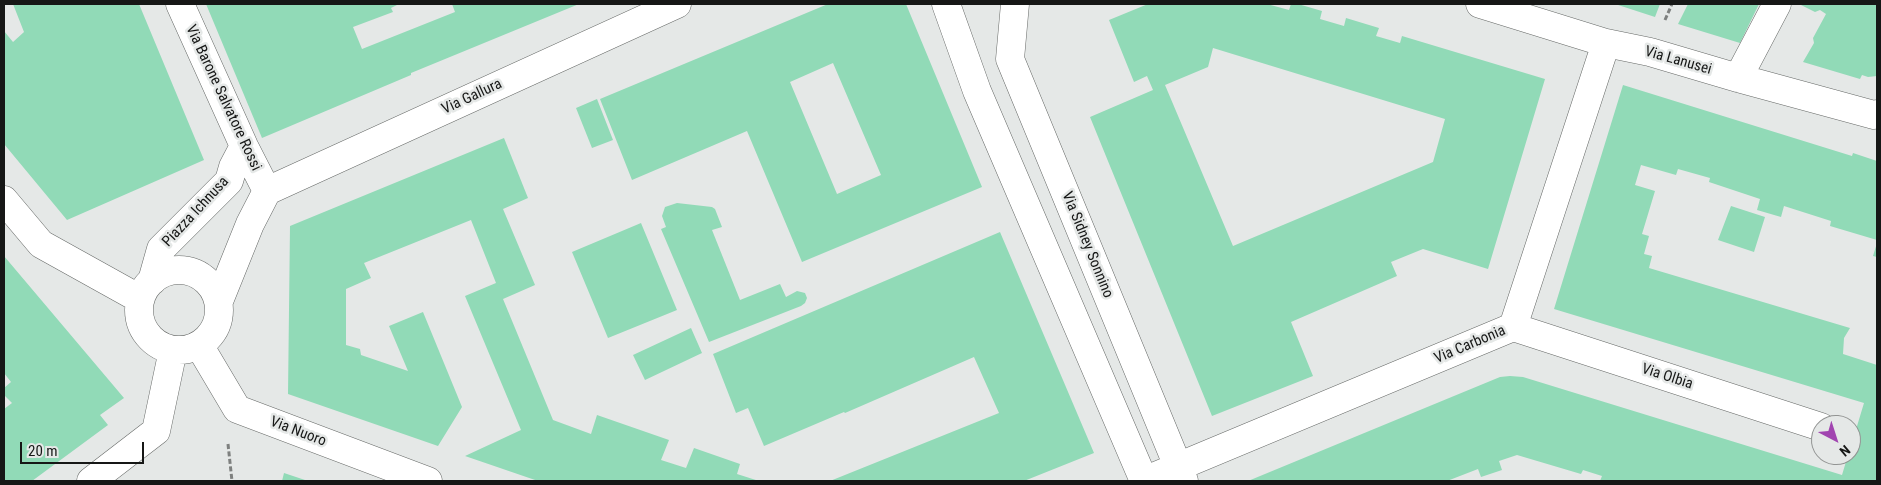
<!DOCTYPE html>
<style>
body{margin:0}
#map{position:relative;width:1881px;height:485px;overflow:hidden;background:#e5e8e7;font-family:"Roboto Condensed",sans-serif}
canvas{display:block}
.frame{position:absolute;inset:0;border:5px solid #161716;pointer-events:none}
.north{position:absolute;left:1811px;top:415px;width:50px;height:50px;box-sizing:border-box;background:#e5e8e7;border:1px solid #929493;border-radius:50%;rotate:140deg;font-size:14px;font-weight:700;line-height:20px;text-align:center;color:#161716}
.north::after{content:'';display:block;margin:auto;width:18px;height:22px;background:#a145b0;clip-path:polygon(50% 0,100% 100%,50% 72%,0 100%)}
.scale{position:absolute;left:20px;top:442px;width:124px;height:22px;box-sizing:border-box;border:2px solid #161716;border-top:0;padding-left:6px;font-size:15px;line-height:18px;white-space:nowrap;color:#161716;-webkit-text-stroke:4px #e5e8e7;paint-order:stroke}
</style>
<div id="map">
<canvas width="1881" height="485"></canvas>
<div class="frame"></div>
<div class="north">N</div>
<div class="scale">20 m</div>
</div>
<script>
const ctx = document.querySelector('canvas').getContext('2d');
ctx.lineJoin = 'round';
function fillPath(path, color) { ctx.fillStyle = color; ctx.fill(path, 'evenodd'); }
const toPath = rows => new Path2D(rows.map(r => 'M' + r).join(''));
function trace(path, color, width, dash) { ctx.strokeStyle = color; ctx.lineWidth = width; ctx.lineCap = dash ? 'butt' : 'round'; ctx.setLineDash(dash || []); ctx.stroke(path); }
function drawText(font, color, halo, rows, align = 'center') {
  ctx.font = font + ' "Roboto Condensed",sans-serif'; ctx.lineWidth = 5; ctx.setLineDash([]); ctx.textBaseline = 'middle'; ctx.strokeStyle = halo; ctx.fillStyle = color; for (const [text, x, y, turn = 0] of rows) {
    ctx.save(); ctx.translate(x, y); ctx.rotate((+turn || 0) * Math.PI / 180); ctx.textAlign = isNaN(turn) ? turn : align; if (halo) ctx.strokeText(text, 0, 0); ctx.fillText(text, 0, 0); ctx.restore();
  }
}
fillPath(toPath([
 [13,4,139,4,204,160,67,220,4,144,4,31,13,42,24,32],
 [206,4,399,4,391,8,393,12,353,27,362,49,455,12,452,4,579,4,411,73,411,75,262,138],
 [828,4,906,4,982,187,802,262,747,131,632,180,600,99],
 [833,63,881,175,837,194,790,82],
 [1148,4,1267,4,1289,10,1291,4,1298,4,1322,11,1320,19,1344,26,1346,18,1379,28,1376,36,1400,43,1402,36,1545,79,1488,269,1423,249,1391,262,1397,276,1291,322,1313,376,1212,416,1090,117,1153,90,1147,76,1134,82,1109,20],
 [1213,48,1445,119,1433,162,1233,246,1165,85,1208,67],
 [1615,4,1660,4,1655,17],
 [1688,4,1759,4,1740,43,1678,24],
 [1799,4,1877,4,1877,76,1868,77,1862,75,1860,79,1803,62,1814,43,1813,38,1826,14,1820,10,1815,12],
 [1623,85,1852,156,1853,153,1877,161,1877,240,1830,226,1831,221,1784,206,1781,217,1757,210,1760,199,1709,182,1710,178,1678,169,1676,175,1641,165,1635,185,1655,191,1642,234,1649,236,1644,254,1652,256,1649,268,1850,328,1844,338,1843,354,1877,365,1877,481,1600,481,1602,476,1583,470,1581,474,1517,455,1499,461,1502,470,1481,477,1478,469,1447,481,1248,481,1500,377,1510,376,1523,377,1842,475,1848,455,1851,455,1851,446,1864,403,1554,309],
 [597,99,613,140,592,148,576,108],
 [504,138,528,198,503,209,535,285,503,299,553,420,591,434,597,415,669,440,661,460,686,468,694,448,740,464,737,474,759,481,538,481,465,456,521,430,465,296,496,283,471,220,364,263,371,278,346,289,346,345,360,349,361,355,408,371,389,326,423,312,462,407,438,446,288,394,290,226],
 [677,203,712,207,715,209,722,227,712,230,740,300,780,284,786,297,797,291,805,293,807,298,805,303,801,306,709,342,661,229,666,227,662,216,665,207],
 [1731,206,1765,217,1754,252,1718,240],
 [641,223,677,310,608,338,572,252],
 [1000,232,1094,453,1024,481,830,481,999,413,974,357,845,413,844,412,764,446,748,408,736,413,713,354],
 [1877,243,1877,257,1873,256],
 [4,256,124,398,100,415,108,425,32,481,4,481,4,409,12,403,4,395,4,388,11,382,4,373],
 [691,328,702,353,645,380,633,355],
 [284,473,308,481,282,481]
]), '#91dab7');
const minor = toPath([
 [180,4,244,146,267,191],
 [946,4,977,91,1144,481],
 [1480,4,1606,43,1650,52,1738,78,1874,115,1877,114],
 [1738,78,1777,4],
 [267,191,677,4],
 [4,200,41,244,140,299],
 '139 310a40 40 0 1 1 80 0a40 40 0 1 1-80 0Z',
 [152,281,161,249,229,181,233,167,244,146],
 [219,301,250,224,267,191],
 [1513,327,1821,427],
 [199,345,237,409,428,481],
 [91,481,156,431,173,350],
 [1144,481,1513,327,1606,43]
]);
const major = toPath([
 [1015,4,1010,59,1184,481]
]);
trace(minor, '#666967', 29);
trace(major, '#666967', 29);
trace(toPath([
 [1665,20,1672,4],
 [228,444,232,481]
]), '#7e807f', 3, [5, 2.5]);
trace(minor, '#fff', 28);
trace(major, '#fff', 28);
drawText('15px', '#161716', '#e5e8e7', [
 ["Via Lanusei",1678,61,16],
 ["Via Gallura",472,97,-25],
 ["Via Barone Salvatore Rossi",223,98,65],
 ["Piazza Ichnusa",196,212,-47],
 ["Via Sidney Sonnino",1087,245,68],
 ["Via Carbonia",1470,345,-23],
 ["Via Olbia",1667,377,18],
 ["Via Nuoro",298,432,21]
]);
</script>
